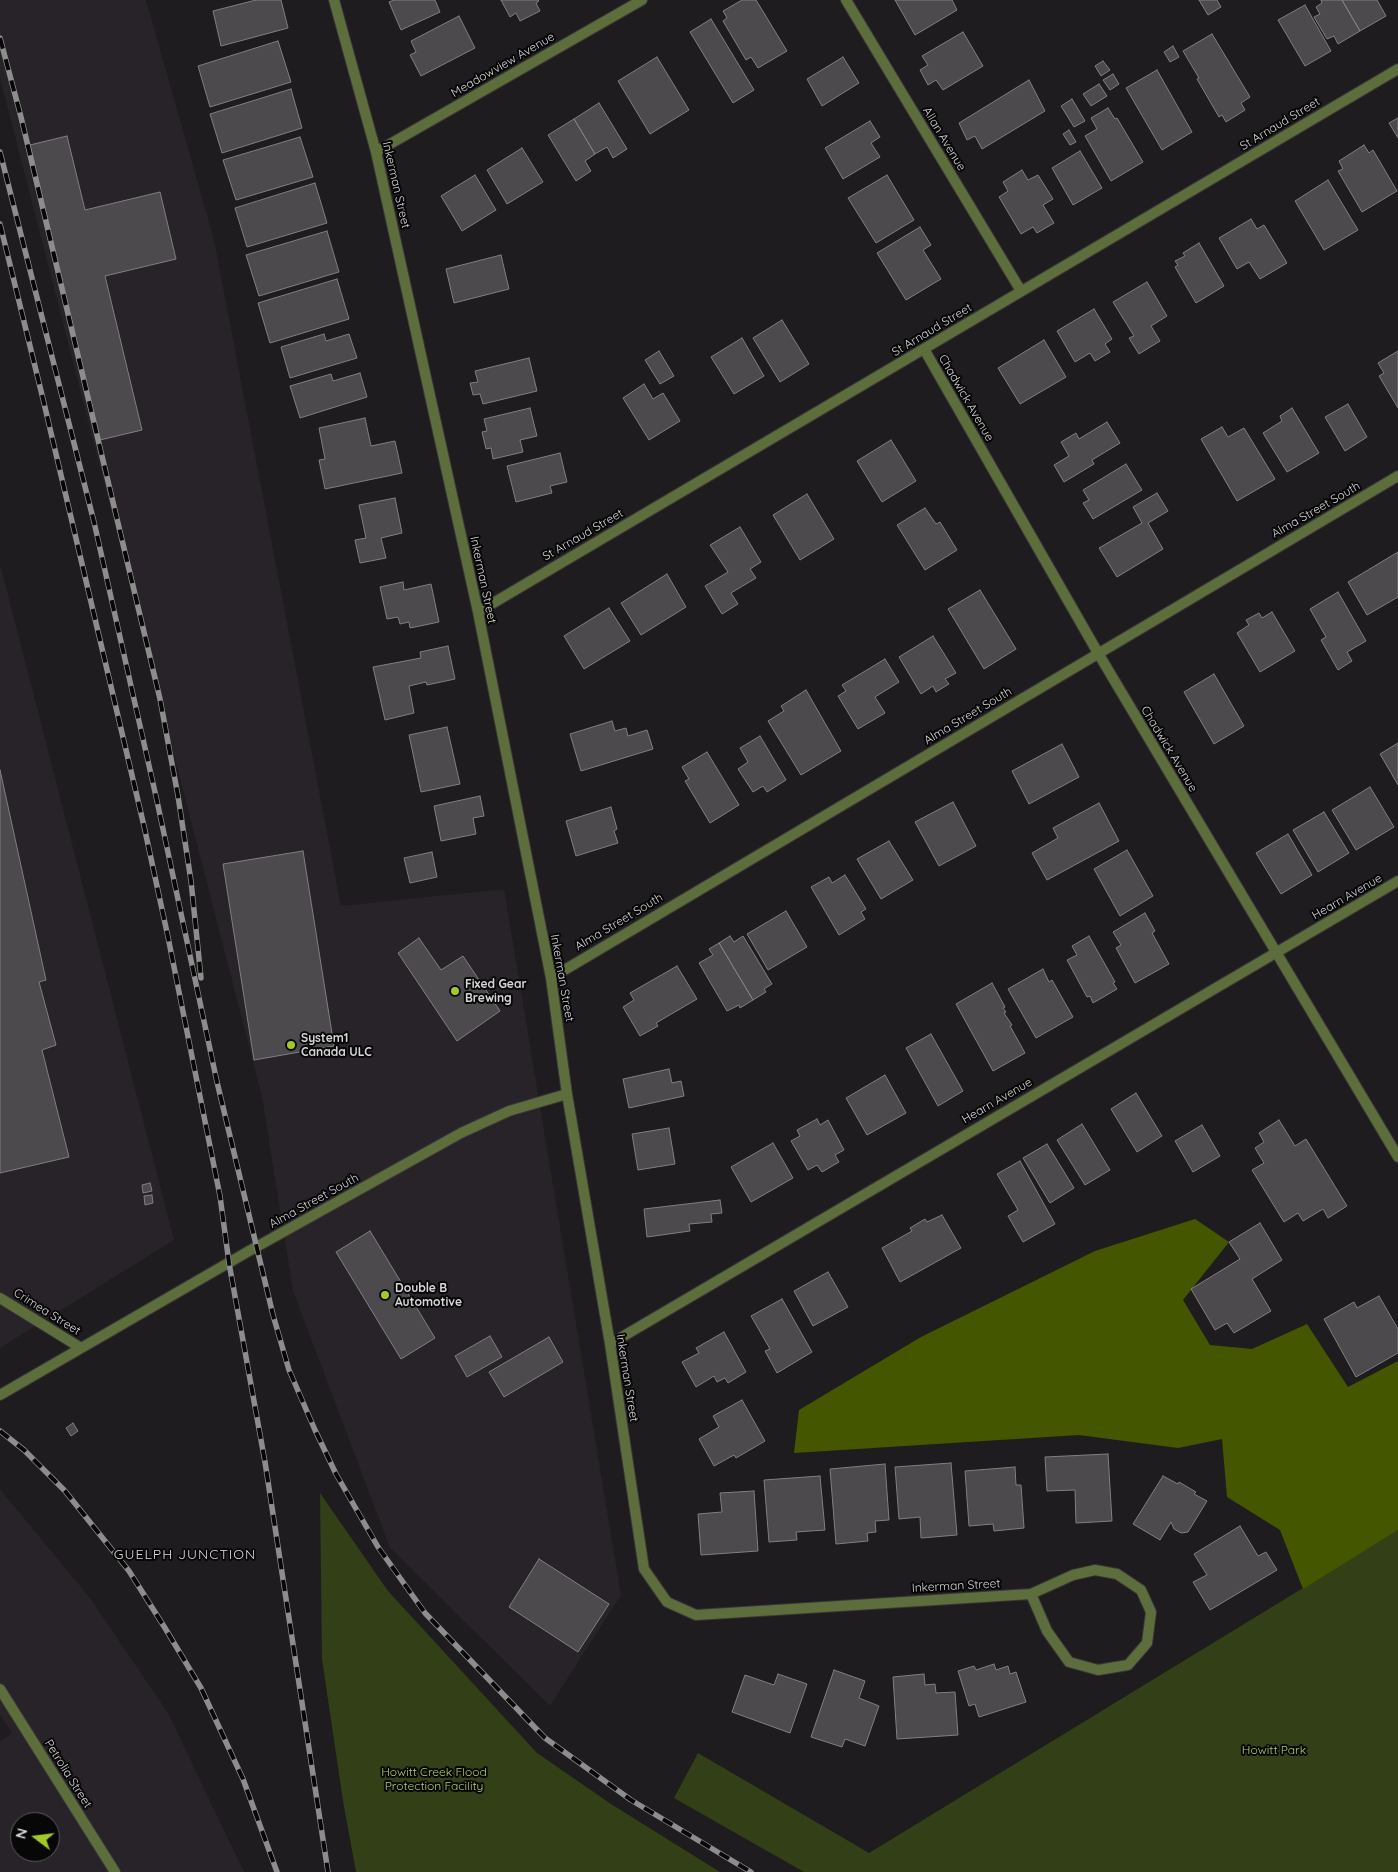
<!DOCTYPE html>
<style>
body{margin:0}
#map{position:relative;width:1398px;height:1872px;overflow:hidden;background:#1e1c1e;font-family:Quicksand,sans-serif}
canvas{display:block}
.north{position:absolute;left:10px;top:1812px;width:50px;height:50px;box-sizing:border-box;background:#080708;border:1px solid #5b5a5b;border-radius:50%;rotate:285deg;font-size:14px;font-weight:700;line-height:20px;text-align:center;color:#d8d7d8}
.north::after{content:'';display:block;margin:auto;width:18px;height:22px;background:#a2c928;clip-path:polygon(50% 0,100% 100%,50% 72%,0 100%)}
</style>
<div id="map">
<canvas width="1398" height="1872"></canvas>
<div class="north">N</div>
</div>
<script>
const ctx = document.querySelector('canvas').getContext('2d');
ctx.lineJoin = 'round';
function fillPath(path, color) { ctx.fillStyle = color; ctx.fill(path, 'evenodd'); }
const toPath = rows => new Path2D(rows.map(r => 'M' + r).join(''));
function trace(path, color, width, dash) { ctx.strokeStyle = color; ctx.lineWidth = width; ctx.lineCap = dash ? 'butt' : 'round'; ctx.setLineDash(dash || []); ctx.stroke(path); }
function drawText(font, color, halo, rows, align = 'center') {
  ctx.font = font + ' Quicksand,sans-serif'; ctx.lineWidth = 4; ctx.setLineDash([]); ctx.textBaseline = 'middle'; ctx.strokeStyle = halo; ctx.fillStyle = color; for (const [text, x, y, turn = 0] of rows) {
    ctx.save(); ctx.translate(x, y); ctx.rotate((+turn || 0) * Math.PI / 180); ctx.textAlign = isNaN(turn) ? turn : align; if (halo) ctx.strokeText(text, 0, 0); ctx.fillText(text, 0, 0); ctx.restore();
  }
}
fillPath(toPath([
 [0,0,146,0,214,240,341,906,504,889,621,1595,550,1706,390,1548,293,1291,262,1097,0,78],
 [0,564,174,1240,0,1348],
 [0,1489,90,1598,168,1713,244,1872,0,1872,0,1741,12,1733,0,1715],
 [20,1822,50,1822,50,1852,20,1852]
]), '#282229');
fillPath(toPath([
 [320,1493,388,1591,537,1753,611,1804,720,1872,356,1872,343,1801,322,1659],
 [1398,1530,1398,1872,804,1872,674,1798,698,1753,869,1853]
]), '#333f16');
fillPath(toPath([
 [1195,1219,1229,1242,1183,1300,1210,1345,1252,1349,1307,1324,1348,1387,1398,1361,1398,1530,1303,1589,1280,1530,1227,1497,1222,1439,1178,1448,1079,1435,794,1453,799,1410,921,1337,1095,1251]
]), '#445700');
const building = toPath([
 [256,0,281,0,288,28,221,46,213,11,256,0],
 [394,0,435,0,440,12,401,30,389,2,394,0],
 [501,0,538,0,539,1,536,3,540,11,520,21,516,13,510,17,501,0],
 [742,0,756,0,787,51,758,68,751,57,746,60,723,21,727,18,723,11,742,0],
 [895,0,952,0,957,10,915,35,895,0],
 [1199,0,1217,0,1221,7,1208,15,1199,0],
 [1321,0,1342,0,1360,31,1338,44,1334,36,1327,39,1314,17,1320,14,1316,7,1322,3,1321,0],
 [1342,0,1377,0,1386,16,1360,31,1342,0],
 [1305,5,1331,51,1305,66,1278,20,1305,5],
 [459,16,475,48,421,76,410,55,416,52,411,41,459,16],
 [711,19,754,90,733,103,690,32,711,19],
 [963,32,983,66,943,90,936,80,928,85,920,70,928,65,922,56,963,32],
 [1212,34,1250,97,1241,103,1245,110,1226,122,1222,115,1219,117,1197,79,1199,78,1183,51,1212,34],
 [278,41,291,82,210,107,198,66,278,41],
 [1173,46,1179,57,1170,62,1164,52,1173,46],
 [657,57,689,110,650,134,618,81,657,57],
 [843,57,859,83,822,106,807,79,843,57],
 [1103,61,1110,70,1101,76,1095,66,1103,61],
 [1157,70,1192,132,1162,150,1126,88,1157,70],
 [1113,74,1119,84,1110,90,1103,80,1113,74],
 [1029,80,1045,111,982,149,975,136,967,140,959,123,1029,80],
 [1099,84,1107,96,1091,106,1083,94,1099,84],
 [291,89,302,128,222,153,210,114,291,89],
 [1072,99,1085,121,1074,127,1061,106,1072,99],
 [599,103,627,149,613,158,607,147,595,154,574,119,599,103],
 [1108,108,1115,119,1117,118,1143,162,1111,181,1085,136,1097,129,1091,118,1108,108],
 [1398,118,1398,138,1389,123,1398,118],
 [574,119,595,154,585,161,591,171,576,181,548,135,574,119],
 [870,121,880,137,871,143,880,157,843,179,825,148,870,121],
 [1069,130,1076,142,1070,145,1063,134,1069,130],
 [67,136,85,210,160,192,176,259,105,276,142,430,100,440,30,145,67,136],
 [300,137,313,177,236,200,223,160,300,137],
 [1364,145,1369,153,1373,150,1397,191,1362,212,1338,171,1343,169,1339,161,1364,145],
 [522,148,543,182,507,204,487,170,522,148],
 [1080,151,1102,188,1073,205,1052,168,1080,151],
 [1022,170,1028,180,1038,175,1053,199,1043,205,1054,223,1037,233,1033,227,1021,234,999,197,1008,191,1003,182,1022,170],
 [475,175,496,210,462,231,441,196,475,175],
 [887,175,914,220,876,243,848,198,887,175],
 [1328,180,1358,230,1324,250,1295,201,1328,180],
 [315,183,327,223,247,247,235,208,315,183],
 [1251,219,1257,229,1264,225,1287,263,1260,279,1249,262,1237,269,1219,238,1251,219],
 [920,227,931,245,923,250,941,279,906,300,877,253,920,227],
 [327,231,339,272,259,296,246,255,327,231],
 [1199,243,1224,286,1196,303,1175,267,1178,265,1175,261,1185,256,1183,253,1199,243],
 [501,255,509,289,454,303,446,269,501,255],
 [337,279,349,319,270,343,258,303,337,279],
 [1147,282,1167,316,1151,326,1160,341,1139,354,1129,338,1134,336,1113,302,1147,282],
 [1094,309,1112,339,1105,344,1110,352,1095,361,1090,353,1075,362,1057,331,1094,309],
 [782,320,809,364,780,382,753,338,782,320],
 [324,334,326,341,349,334,357,358,290,378,281,347,324,334],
 [742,338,764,376,734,394,711,357,742,338],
 [1044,340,1066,377,1020,404,998,368,1044,340],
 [659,351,674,376,660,384,645,360,659,351],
 [1398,351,1398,408,1379,376,1384,373,1378,363,1398,351],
 [529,358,537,391,483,404,480,394,473,395,470,383,478,382,475,371,529,358],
 [360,373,367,397,300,418,290,386,331,374,333,381,360,373],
 [644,384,653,399,663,393,680,421,649,440,623,398,644,384],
 [1348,404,1367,437,1345,451,1325,417,1348,404],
 [530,408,537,436,520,440,523,452,493,459,491,448,486,449,482,432,487,431,484,419,530,408],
 [1292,408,1319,453,1287,472,1263,433,1282,421,1280,416,1292,408],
 [365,418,371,446,395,441,402,473,325,489,319,460,325,459,319,428,365,418],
 [1107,422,1120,443,1092,460,1094,464,1064,482,1054,465,1069,456,1061,442,1076,433,1079,439,1107,422],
 [1222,427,1228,437,1244,428,1275,479,1237,501,1201,439,1222,427],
 [891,440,916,481,882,502,857,461,891,440],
 [560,453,567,482,550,486,552,493,516,502,507,466,560,453],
 [1126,464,1142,490,1093,519,1083,503,1089,500,1083,490,1126,464],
 [1157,493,1168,511,1148,523,1163,549,1117,577,1099,548,1142,523,1133,507,1157,493],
 [807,494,834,539,800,560,773,515,807,494],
 [395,498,402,533,381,538,386,558,360,563,355,540,366,538,359,505,395,498],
 [925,508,936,524,940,522,957,550,925,570,897,525,925,508],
 [740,527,761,562,750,569,756,578,731,593,738,604,722,614,705,586,728,572,710,545,740,527],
 [1398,552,1398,597,1367,615,1348,582,1398,552],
 [667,574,686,607,641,635,621,603,667,574],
 [403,582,404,590,431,584,439,622,410,628,409,622,400,624,398,617,387,619,380,587,403,582],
 [980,590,1016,649,984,669,948,609,980,590],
 [1338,592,1366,641,1347,652,1352,661,1338,670,1321,640,1326,637,1310,609,1338,592],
 [609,608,630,641,584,669,564,636,609,608],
 [1272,612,1295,651,1260,672,1237,633,1249,625,1246,620,1259,613,1262,618,1272,612],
 [933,636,956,673,945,679,949,684,936,692,933,686,921,694,899,657,933,636],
 [448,646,455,679,427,685,426,682,409,686,414,713,385,720,373,667,421,658,420,652,448,646],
 [885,659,899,682,875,697,885,713,858,729,838,696,846,691,842,685,885,659],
 [1214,674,1244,726,1214,744,1184,692,1214,674],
 [806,690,841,751,801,775,768,721,784,711,781,706,806,690],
 [612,721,615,731,626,728,628,736,647,730,653,749,581,771,570,734,612,721],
 [447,727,460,784,421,792,409,735,447,727],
 [760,736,786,780,767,792,763,786,753,792,738,769,748,762,740,748,760,736],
 [1398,743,1398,785,1380,754,1398,743],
 [1062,744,1079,777,1029,804,1012,771,1062,744],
 [707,752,739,805,710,823,685,781,689,779,682,767,707,752],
 [0,770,46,980,39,982,56,1045,42,1050,69,1157,0,1173,0,770],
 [1370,787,1394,827,1356,850,1332,810,1370,787],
 [480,796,484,816,473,818,476,834,441,841,434,806,480,796],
 [953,802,976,846,939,866,915,822,953,802],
 [1099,803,1119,841,1047,880,1032,853,1058,838,1053,828,1099,803],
 [611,807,617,829,614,831,618,843,576,856,566,821,611,807],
 [1324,812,1349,853,1318,872,1293,830,1324,812],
 [1288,834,1312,875,1281,894,1256,853,1288,834],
 [889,841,913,880,881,899,857,859,889,841],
 [1127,850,1153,896,1120,916,1094,869,1127,850],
 [303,851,334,1046,254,1060,223,864,303,851],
 [432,852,437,877,410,883,404,858,432,852],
 [845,875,866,909,861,912,865,919,839,935,811,887,829,877,832,883,845,875],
 [786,911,807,947,768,970,747,934,786,911],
 [1145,913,1155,931,1152,933,1169,964,1135,983,1116,948,1121,945,1113,932,1145,913],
 [730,936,734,942,743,936,772,984,764,989,766,992,753,1000,719,943,730,936],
 [1089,936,1115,982,1113,983,1117,989,1093,1003,1090,996,1087,997,1067,960,1077,955,1072,946,1089,936],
 [419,938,441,970,463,956,500,1011,457,1041,398,953,419,938],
 [719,943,753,1000,740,1008,739,1005,727,1011,699,963,713,955,709,949,719,943],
 [677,966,697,999,656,1023,658,1026,640,1036,623,1007,634,1000,630,993,677,966],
 [1043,969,1049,982,1052,980,1073,1017,1036,1038,1008,989,1043,969],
 [992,983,1005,1007,1003,1008,1006,1012,1004,1013,1012,1025,1010,1026,1025,1053,993,1071,956,1004,992,983],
 [931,1034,963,1091,938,1106,906,1048,931,1034],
 [669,1069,672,1083,681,1081,684,1096,629,1108,623,1079,669,1069],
 [885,1075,906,1113,867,1135,846,1098,885,1075],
 [1136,1093,1162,1136,1137,1152,1111,1109,1136,1093],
 [817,1119,820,1125,828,1120,844,1150,835,1155,839,1162,822,1172,817,1165,808,1170,791,1141,800,1136,797,1130,817,1119],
 [1279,1120,1295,1146,1306,1139,1347,1206,1328,1218,1323,1209,1303,1221,1298,1213,1284,1222,1252,1170,1264,1163,1255,1148,1264,1142,1259,1133,1279,1120],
 [1082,1124,1110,1170,1085,1185,1057,1140,1082,1124],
 [1202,1125,1220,1156,1193,1172,1175,1141,1202,1125],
 [669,1128,675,1164,638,1170,632,1134,669,1128],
 [773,1143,793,1178,751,1202,731,1167,773,1143],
 [1047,1144,1074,1188,1050,1203,1023,1158,1047,1144],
 [1020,1161,1055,1224,1023,1242,1008,1216,1018,1210,997,1174,1020,1161],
 [150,1183,152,1191,143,1193,142,1185,150,1183],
 [152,1195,153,1203,145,1205,144,1196,152,1195],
 [720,1200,722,1213,711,1214,712,1222,689,1224,690,1231,647,1237,644,1209,720,1200],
 [942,1215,961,1248,900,1282,882,1248,912,1231,910,1228,925,1219,927,1222,942,1215],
 [1260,1223,1282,1260,1252,1279,1271,1311,1234,1333,1227,1323,1215,1330,1191,1289,1240,1259,1229,1242,1260,1223],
 [370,1231,435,1338,401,1359,336,1252,370,1231],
 [828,1272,848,1307,813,1326,794,1291,828,1272],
 [1379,1296,1398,1329,1398,1353,1356,1377,1324,1319,1354,1302,1357,1308,1379,1296],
 [782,1299,812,1352,777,1373,765,1351,770,1349,751,1316,782,1299],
 [724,1332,746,1372,728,1383,725,1378,717,1382,714,1376,696,1387,682,1362,699,1353,696,1348,724,1332],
 [490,1336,502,1357,467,1377,455,1356,490,1336],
 [549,1337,563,1362,504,1397,489,1372,549,1337],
 [742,1400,765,1441,736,1458,734,1455,714,1466,699,1439,719,1427,713,1416,742,1400],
 [73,1423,78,1431,71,1436,66,1428,73,1423],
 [1108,1454,1112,1521,1076,1523,1075,1490,1047,1491,1045,1457,1108,1454],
 [951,1463,957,1535,921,1538,920,1517,899,1519,895,1467,951,1463],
 [885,1464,889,1520,875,1521,876,1532,867,1533,868,1541,836,1544,830,1469,885,1464],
 [1015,1467,1016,1485,1021,1485,1024,1528,994,1531,993,1524,969,1526,965,1471,1015,1467],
 [820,1476,825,1530,796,1532,797,1540,769,1542,764,1480,820,1476],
 [1163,1476,1178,1484,1179,1482,1196,1492,1194,1494,1207,1501,1188,1532,1181,1533,1174,1529,1171,1522,1160,1540,1133,1524,1163,1476],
 [754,1491,758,1551,701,1555,698,1514,722,1512,720,1493,754,1491],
 [1240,1526,1258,1556,1266,1552,1277,1570,1210,1610,1193,1582,1207,1575,1194,1554,1240,1526],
 [539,1559,609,1604,578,1652,509,1607,539,1559],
 [994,1664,996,1670,1008,1666,1010,1674,1016,1672,1026,1702,979,1717,975,1704,969,1706,958,1671,974,1666,976,1670,994,1664],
 [834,1670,865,1681,859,1698,879,1706,865,1746,845,1739,842,1747,811,1737,834,1670],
 [778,1674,807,1684,790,1733,732,1712,745,1675,774,1685,778,1674],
 [924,1674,925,1685,935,1684,936,1693,955,1692,958,1735,897,1739,893,1677,924,1674]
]);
fillPath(building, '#4c4a4d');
trace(building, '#817f81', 1);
const street = toPath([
 [334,0,376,152,478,612,551,978,567,1094,610,1344,644,1569,667,1602,696,1615,1031,1594,1073,1575,1095,1570,1117,1574,1141,1590,1151,1612,1147,1643,1128,1665,1098,1670,1069,1662,1047,1631,1031,1594],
 [846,0,1021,291],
 [376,152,642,0],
 [924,349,1098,653,1398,1157],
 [478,612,1398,69],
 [551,978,1398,476],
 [0,1298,81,1348],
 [610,1344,1398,881],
 [0,1395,249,1251,461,1133,509,1111,567,1094],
 [0,1689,115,1872]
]);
trace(street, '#383638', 12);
trace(street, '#5d6d3b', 10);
const rail = toPath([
 [0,38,21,117,160,699,178,796,191,881,201,978],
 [0,152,94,522,157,801,217,1082,273,1315,289,1370,315,1430,336,1474,378,1547,425,1613,545,1738,631,1800,751,1872],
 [0,224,43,399,144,826,168,937,220,1196,229,1263,265,1462,328,1872],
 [0,1431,24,1450,65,1491,129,1571,165,1628,201,1688,243,1779,277,1872]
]);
trace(rail, '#8e8d8e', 5.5);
trace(rail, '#080708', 4, [11]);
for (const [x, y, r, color] of [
 [455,991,5,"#a2c928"],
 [291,1045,5,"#a2c928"],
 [385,1295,5,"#a2c928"]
]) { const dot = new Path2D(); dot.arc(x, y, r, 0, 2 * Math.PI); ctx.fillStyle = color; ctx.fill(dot); trace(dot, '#080708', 2); }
drawText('12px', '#d8d7d8', '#080708', [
 ["Meadowview Avenue",503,65,-30],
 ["St Arnaud Street",1280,124,-31],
 ["Allan Avenue",944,139,59],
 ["Inkerman Street",396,185,77],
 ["St Arnaud Street",932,330,-31],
 ["Chadwick Avenue",966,398,60],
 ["Alma Street South",1316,510,-30],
 ["St Arnaud Street",583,535,-30],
 ["Inkerman Street",483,580,78],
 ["Alma Street South",968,716,-31],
 ["Chadwick Avenue",1169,749,59],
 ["Hearn Avenue",1347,897,-30],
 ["Alma Street South",619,922,-31],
 ["Inkerman Street",562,978,80],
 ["Hearn Avenue",997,1101,-30],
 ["Alma Street South",314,1201,-29],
 ["Crimea Street",47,1312,32],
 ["Inkerman Street",627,1378,81],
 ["Inkerman Street",956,1586,-3],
 ["Petrolia Street",68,1774,58]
]);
drawText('bold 12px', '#d8d7d8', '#080708', [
 ["Fixed Gear",465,984],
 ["Brewing",465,998],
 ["System1",301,1038],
 ["Canada ULC",301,1052],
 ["Double B",395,1288],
 ["Automotive",395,1302]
], 'left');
drawText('12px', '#aecd65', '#080708', [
 ["Howitt Park",1274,1750],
 ["Howitt Creek Flood",434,1772],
 ["Protection Facility",434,1786]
]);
ctx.letterSpacing = '1px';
drawText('14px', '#d8d7d8', '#080708', [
 ["GUELPH JUNCTION",185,1555]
]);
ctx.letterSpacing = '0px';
</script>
